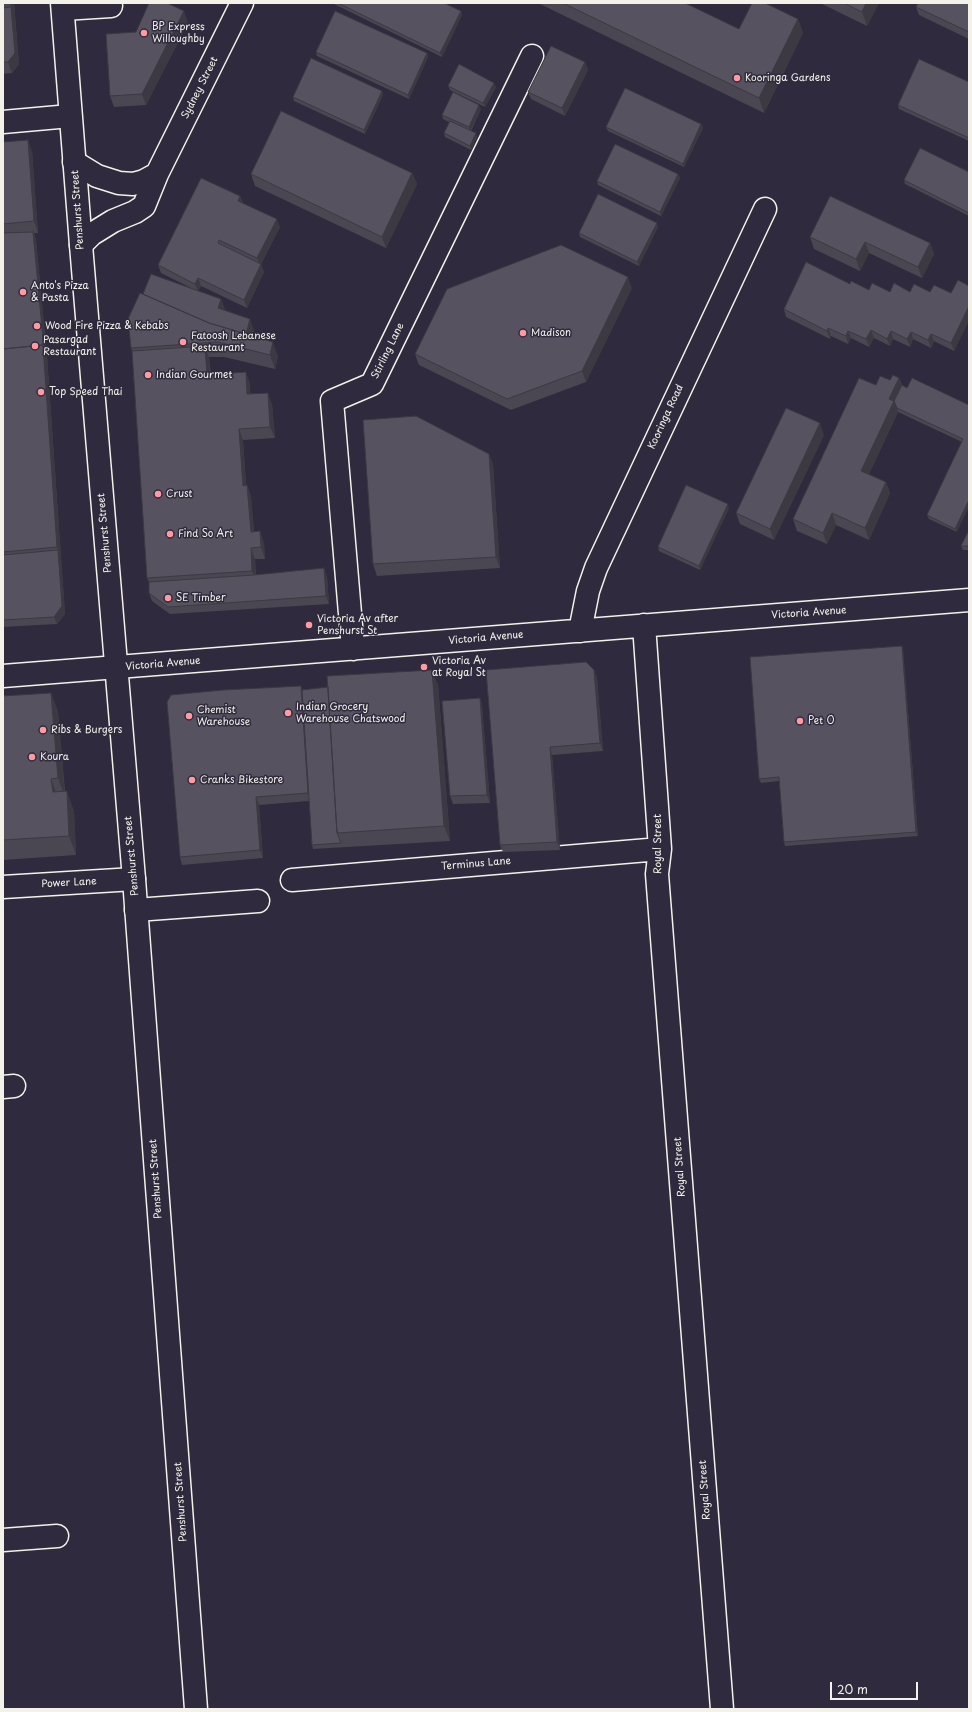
<!DOCTYPE html>
<style>
body{margin:0}
#map{position:relative;width:972px;height:1712px;overflow:hidden;background:#2f2a3d;font-family:"Playpen Sans",sans-serif}
canvas{display:block}
.frame{position:absolute;inset:0;border:4px solid #f4f1e8;pointer-events:none}
.scale{position:absolute;left:830px;top:1682px;width:88px;height:18px;box-sizing:border-box;border:2px solid #f4f1e8;border-top:0;padding-left:5px;font-size:12px;line-height:14px;white-space:nowrap;color:#f4f1e8;-webkit-text-stroke:3px #2f2a3d;paint-order:stroke}
</style>
<div id="map">
<canvas width="972" height="1712"></canvas>
<div class="frame"></div>
<div class="scale">20 m</div>
</div>
<script>
const ctx = document.querySelector('canvas').getContext('2d');
ctx.lineJoin = 'round';
const toPath = rows => new Path2D(rows.map(r => 'M' + r).join(''));
function trace(path, color, width, dash) { ctx.strokeStyle = color; ctx.lineWidth = width; ctx.lineCap = dash ? 'butt' : 'round'; ctx.setLineDash(dash || []); ctx.stroke(path); }
function fillPath(path, color) { ctx.fillStyle = color; ctx.fill(path, 'evenodd'); }
function drawText(font, color, halo, rows, align = 'center') {
  ctx.font = font + ' "Playpen Sans",sans-serif'; ctx.lineWidth = 3; ctx.setLineDash([]); ctx.textBaseline = 'middle'; ctx.strokeStyle = halo; ctx.fillStyle = color; for (const [text, x, y, turn = 0] of rows) {
    ctx.save(); ctx.translate(x, y); ctx.rotate((+turn || 0) * Math.PI / 180); ctx.textAlign = isNaN(turn) ? turn : align; if (halo) ctx.strokeText(text, 0, 0); ctx.fillText(text, 0, 0); ctx.restore();
  }
}
const minor = toPath([
 [63,9,111,6],
 [3,122,70,116],
 [74,162,97,176,119,183,133,184,144,181,157,174],
 [81,245,92,234,113,221,135,212,144,206,157,174,242,3],
 [644,625,660,849,657,874,722,1709],
 [580,631,588,591,596,568,765,209],
 [353,649,332,401,372,384,532,56],
 [3,676,969,600],
 [292,880,660,849],
 [3,887,134,879],
 [136,910,258,901],
 [3,1087,14,1086],
 [3,1540,57,1536]
]);
const major = toPath([
 [62,3,81,245,134,879,196,1709]
]);
trace(minor, '#f4f1e8', 25);
trace(major, '#f4f1e8', 25);
trace(minor, '#2f2a3d', 22);
trace(major, '#2f2a3d', 22);
fillPath(toPath([
 [3,3,14,3,19,64,12,73,3,74],
 [332,3,444,3,461,11,462,15,442,57],
 [540,3,685,3,739,29,798,19,803,33,764,113,540,4],
 [820,3,879,3,867,26],
 [969,3,969,39,919,15,916,7],
 [188,23,146,105,114,107,110,96,136,32],
 [316,52,427,53,428,57,409,99,317,56],
 [585,62,588,70,565,116,531,99,528,92],
 [969,82,969,141,899,109,898,105],
 [448,86,496,87,485,107,450,90],
 [382,91,383,95,365,134,294,101,293,97],
 [481,109,471,131,477,137,471,150,445,137,444,133,449,122,443,119,442,115],
 [701,124,703,128,684,167,608,131,606,127],
 [3,142,32,151,38,233,34,233,36,240,47,356,65,614,57,624,3,627],
 [969,172,969,216,905,184,904,180],
 [412,173,417,184,386,248,255,186,251,174],
 [678,174,680,178,661,216,598,185,597,181],
 [240,196,243,203,280,227,261,264,264,272,247,308,201,286,198,291,221,299,225,310,254,330,253,336,278,356,275,369,224,357,209,357,211,375,250,383,250,394,272,404,275,438,243,440,246,485,247,485,251,497,254,532,264,543,265,559,255,559,256,575,327,576,329,604,170,614,152,601,149,593,149,582,147,578,132,351,131,348,143,294,191,288,161,273,158,265],
 [658,227,639,266,580,237,579,233],
 [810,237,930,243,934,254,922,278,869,253,860,271,814,249],
 [850,284,869,290,890,292,930,292,951,293,969,286,969,320,954,351,934,341,931,348,913,339,910,347,893,339,890,346,874,338,869,347,851,338,848,344,831,336,830,339,786,317,784,309],
 [632,288,586,382,511,410,419,365,415,354],
 [899,378,902,385,907,388,969,405,957,532,929,519,927,515,962,442,898,412,869,474,886,482,890,493,869,540,836,525,827,544,797,531,793,519,876,385],
 [824,435,774,540,740,524,736,513],
 [489,454,493,465,500,568,377,576,373,564],
 [729,508,700,570,659,551,658,547],
 [969,530,969,550,963,550,961,546],
 [902,646,903,650,918,836,785,846,784,842,779,781,761,783,759,779],
 [486,670,594,670,597,678,603,751,552,755,560,850,503,852,500,845],
 [438,684,450,841,313,849,312,845,309,801,259,805,263,858,182,865,180,857,301,686,302,690],
 [51,693,58,712,65,791,74,811,76,855,3,860,3,696],
 [480,698,482,705,490,803,453,804,450,796]
]), '#4a4752');
fillPath(toPath([
 [9,3,14,3,19,64,12,73,8,62,11,7],
 [866,3,879,3,867,26,862,12],
 [184,11,188,23,146,105,142,94],
 [461,11,462,15,442,57,440,53],
 [798,19,803,33,764,113,759,98],
 [427,53,428,57,409,99,408,95],
 [585,62,588,70,565,116,562,108],
 [494,83,496,87,485,107,483,103],
 [382,91,383,95,365,134,364,130],
 [479,105,481,109,470,131,469,127],
 [701,124,703,128,684,167,683,164],
 [476,133,477,137,471,150,470,146],
 [28,140,32,151,38,233,34,221],
 [412,173,417,184,386,248,382,237],
 [678,174,680,178,661,216,660,212],
 [240,196,243,204,238,201],
 [277,219,280,227,260,265,257,258],
 [657,223,658,227,639,266,637,262],
 [33,232,36,240,47,356,61,558,57,547],
 [865,242,869,253,860,271,856,259],
 [930,243,934,254,922,278,918,267],
 [261,264,264,272,247,308,244,300],
 [628,277,632,288,586,382,582,371],
 [198,278,201,286,198,291,195,284],
 [221,299,225,310,222,319,218,308],
 [969,306,969,320,954,351,951,343],
 [250,319,254,330,250,347,246,336],
 [828,328,831,336,830,339,827,331],
 [871,330,874,338,869,347,866,339],
 [848,331,851,338,848,344,846,336],
 [891,331,893,339,890,346,887,339],
 [911,332,913,339,910,347,907,339],
 [931,334,934,341,931,348,928,340],
 [273,342,278,356,275,369,270,355],
 [205,346,209,358,211,386,207,375],
 [246,372,250,383,251,405,247,394],
 [899,378,903,389,896,405,898,412,865,482,861,471,889,399],
 [268,393,272,404,275,438,270,427],
 [820,423,824,435,774,540,770,529],
 [239,429,243,440,247,497,243,486],
 [489,454,493,465,500,568,496,557],
 [886,482,890,493,869,540,865,528],
 [247,485,251,497,255,543,251,532],
 [969,500,969,507,957,532,955,529],
 [728,504,729,508,700,570,699,566],
 [832,513,836,525,827,544,823,533],
 [260,531,264,543,265,559,261,547],
 [251,548,255,559,256,582,252,571],
 [58,550,61,558,65,614,57,624,54,617],
 [324,568,327,576,329,604,326,596],
 [902,646,903,650,918,836,916,832],
 [432,670,438,684,450,841,444,826],
 [594,670,597,678,603,751,600,743],
 [301,686,304,694,310,801,308,793],
 [51,693,58,712,65,797,58,778],
 [480,698,482,705,490,803,487,795],
 [550,747,552,755,560,850,557,842],
 [51,779,58,799,53,792],
 [67,791,74,811,76,855,69,836],
 [256,797,259,805,263,858,260,850]
]), '#3c3942');
const building = toPath([
 [149,3,167,3,184,11,142,94,110,96,106,34,136,32,149,3],
 [338,3,444,3,461,11,440,53,338,3],
 [563,3,685,3,739,29,752,3,765,3,798,19,759,98,563,3],
 [844,3,866,3,862,12,844,3],
 [918,3,969,3,969,32,916,7,918,3],
 [11,7,15,53,8,62,3,62,3,8,11,7],
 [335,11,427,53,408,95,316,52,335,11],
 [551,46,585,62,562,108,528,92,551,46],
 [311,58,382,91,364,130,293,97,311,58],
 [919,59,969,82,969,138,898,105,919,59],
 [459,64,494,83,483,103,448,86,459,64],
 [625,88,701,124,683,164,606,127,625,88],
 [453,92,479,105,469,127,442,115,453,92],
 [281,111,412,173,382,237,251,174,281,111],
 [450,121,476,133,470,146,444,133,450,121],
 [28,140,34,221,3,224,3,142,28,140],
 [615,144,678,174,660,212,597,181,615,144],
 [920,148,969,172,969,213,904,180,920,148],
 [201,178,240,196,238,201,277,219,257,258,219,240,218,243,261,264,244,300,198,278,195,284,158,265,201,178],
 [598,194,657,223,637,262,579,233,598,194],
 [830,196,930,243,918,267,865,242,856,259,810,237,830,196],
 [33,232,44,349,43,345,3,349,3,233,33,232],
 [561,245,628,277,582,371,507,399,415,354,447,289,561,245],
 [806,262,850,284,851,281,869,290,872,283,890,292,894,283,910,292,914,284,930,292,934,285,951,293,958,280,969,286,969,306,951,343,931,334,928,340,911,332,907,339,891,331,887,339,871,330,866,339,848,331,846,336,828,328,827,331,784,309,806,262],
 [151,274,221,299,218,308,250,319,246,334,209,323,143,294,151,274],
 [140,293,209,323,273,342,270,355,218,342,131,348,128,319,140,293],
 [43,345,57,547,3,552,3,349,43,345],
 [205,346,207,375,246,372,247,394,268,393,270,427,239,429,243,486,247,485,251,532,260,531,261,547,251,548,252,571,147,578,132,351,205,346],
 [893,375,899,378,889,399,894,401,861,471,886,482,865,528,832,513,823,533,793,519,859,378,876,385,880,376,890,380,893,375],
 [912,378,969,405,969,500,955,529,927,515,963,439,897,408,894,401,902,385,907,388,912,378],
 [786,408,820,423,770,529,736,513,786,408],
 [416,416,489,454,496,557,373,564,363,420,416,416],
 [686,485,728,504,699,566,658,547,686,485],
 [969,530,969,546,961,546,969,530],
 [58,550,62,606,54,617,3,620,3,555,58,550],
 [324,568,326,596,168,607,149,593,149,582,254,575,324,568],
 [902,646,916,832,784,842,779,777,759,779,750,657,902,646],
 [586,662,594,670,600,743,550,747,557,842,500,845,486,670,586,662],
 [432,670,444,826,337,833,327,676,432,670],
 [301,686,308,793,256,797,260,850,180,857,167,702,171,695,223,690,301,686],
 [328,687,337,833,341,843,312,845,302,690,328,687],
 [51,693,58,778,51,779,53,792,67,791,69,836,3,840,3,696,51,693],
 [480,698,487,795,450,796,442,701,480,698]
]);
fillPath(building, '#56525f');
trace(building, '#3c3942', 1);
for (const [x, y, r, color] of [
 [144,33,4,"#ff9aa2"],
 [737,78,4,"#ff9aa2"],
 [23,292,4,"#ff9aa2"],
 [37,326,4,"#ff9aa2"],
 [523,333,4,"#ff9aa2"],
 [183,342,4,"#ff9aa2"],
 [35,346,4,"#ff9aa2"],
 [148,375,4,"#ff9aa2"],
 [41,392,4,"#ff9aa2"],
 [158,494,4,"#ff9aa2"],
 [170,534,4,"#ff9aa2"],
 [168,598,4,"#ff9aa2"],
 [309,625,4,"#ff9aa2"],
 [424,667,4,"#ff9aa2"],
 [288,713,4,"#ff9aa2"],
 [189,716,4,"#ff9aa2"],
 [800,721,4,"#ff9aa2"],
 [43,730,4,"#ff9aa2"],
 [32,757,4,"#ff9aa2"],
 [192,780,4,"#ff9aa2"]
]) { const dot = new Path2D(); dot.arc(x, y, r, 0, 2 * Math.PI); ctx.fillStyle = color; ctx.fill(dot); trace(dot, '#2f2a3d', 1.5); }
drawText('10px', '#f4f1e8', '#2f2a3d', [
 ["BP Express",152,27],
 ["Willoughby",152,39],
 ["Kooringa Gardens",745,78],
 ["Anto's Pizza",31,286],
 ["& Pasta",31,298],
 ["Wood Fire Pizza & Kebabs",45,326],
 ["Madison",531,333],
 ["Fatoosh Lebanese",191,336],
 ["Restaurant",191,348],
 ["Pasargad",43,340],
 ["Restaurant",43,352],
 ["Indian Gourmet",156,375],
 ["Top Speed Thai",49,392],
 ["Crust",166,494],
 ["Find So Art",178,534],
 ["SE Timber",176,598],
 ["Victoria Av after",317,619],
 ["Penshurst St",317,631],
 ["Victoria Av",432,661],
 ["at Royal St",432,673],
 ["Indian Grocery",296,707],
 ["Warehouse Chatswood",296,719],
 ["Chemist",197,710],
 ["Warehouse",197,722],
 ["Pet O",808,721],
 ["Ribs & Burgers",51,730],
 ["Koura",40,757],
 ["Cranks Bikestore",200,780]
], 'left');
drawText('10px', '#f4f1e8', '#2f2a3d', [
 ["Sydney Street",200,88,-63],
 ["Penshurst Street",78,210,-94],
 ["Stirling Lane",388,351,-64],
 ["Kooringa Road",666,417,-65],
 ["Penshurst Street",105,533,-95],
 ["Victoria Avenue",809,613,-4],
 ["Victoria Avenue",486,638,-5],
 ["Victoria Avenue",163,664,-5],
 ["Royal Street",658,844,-90],
 ["Penshurst Street",132,856,-95],
 ["Terminus Lane",476,864,-5],
 ["Power Lane",69,883,-3],
 ["Royal Street",680,1167,-94],
 ["Penshurst Street",156,1179,-94],
 ["Royal Street",705,1490,-94],
 ["Penshurst Street",181,1502,-94]
]);
</script>
